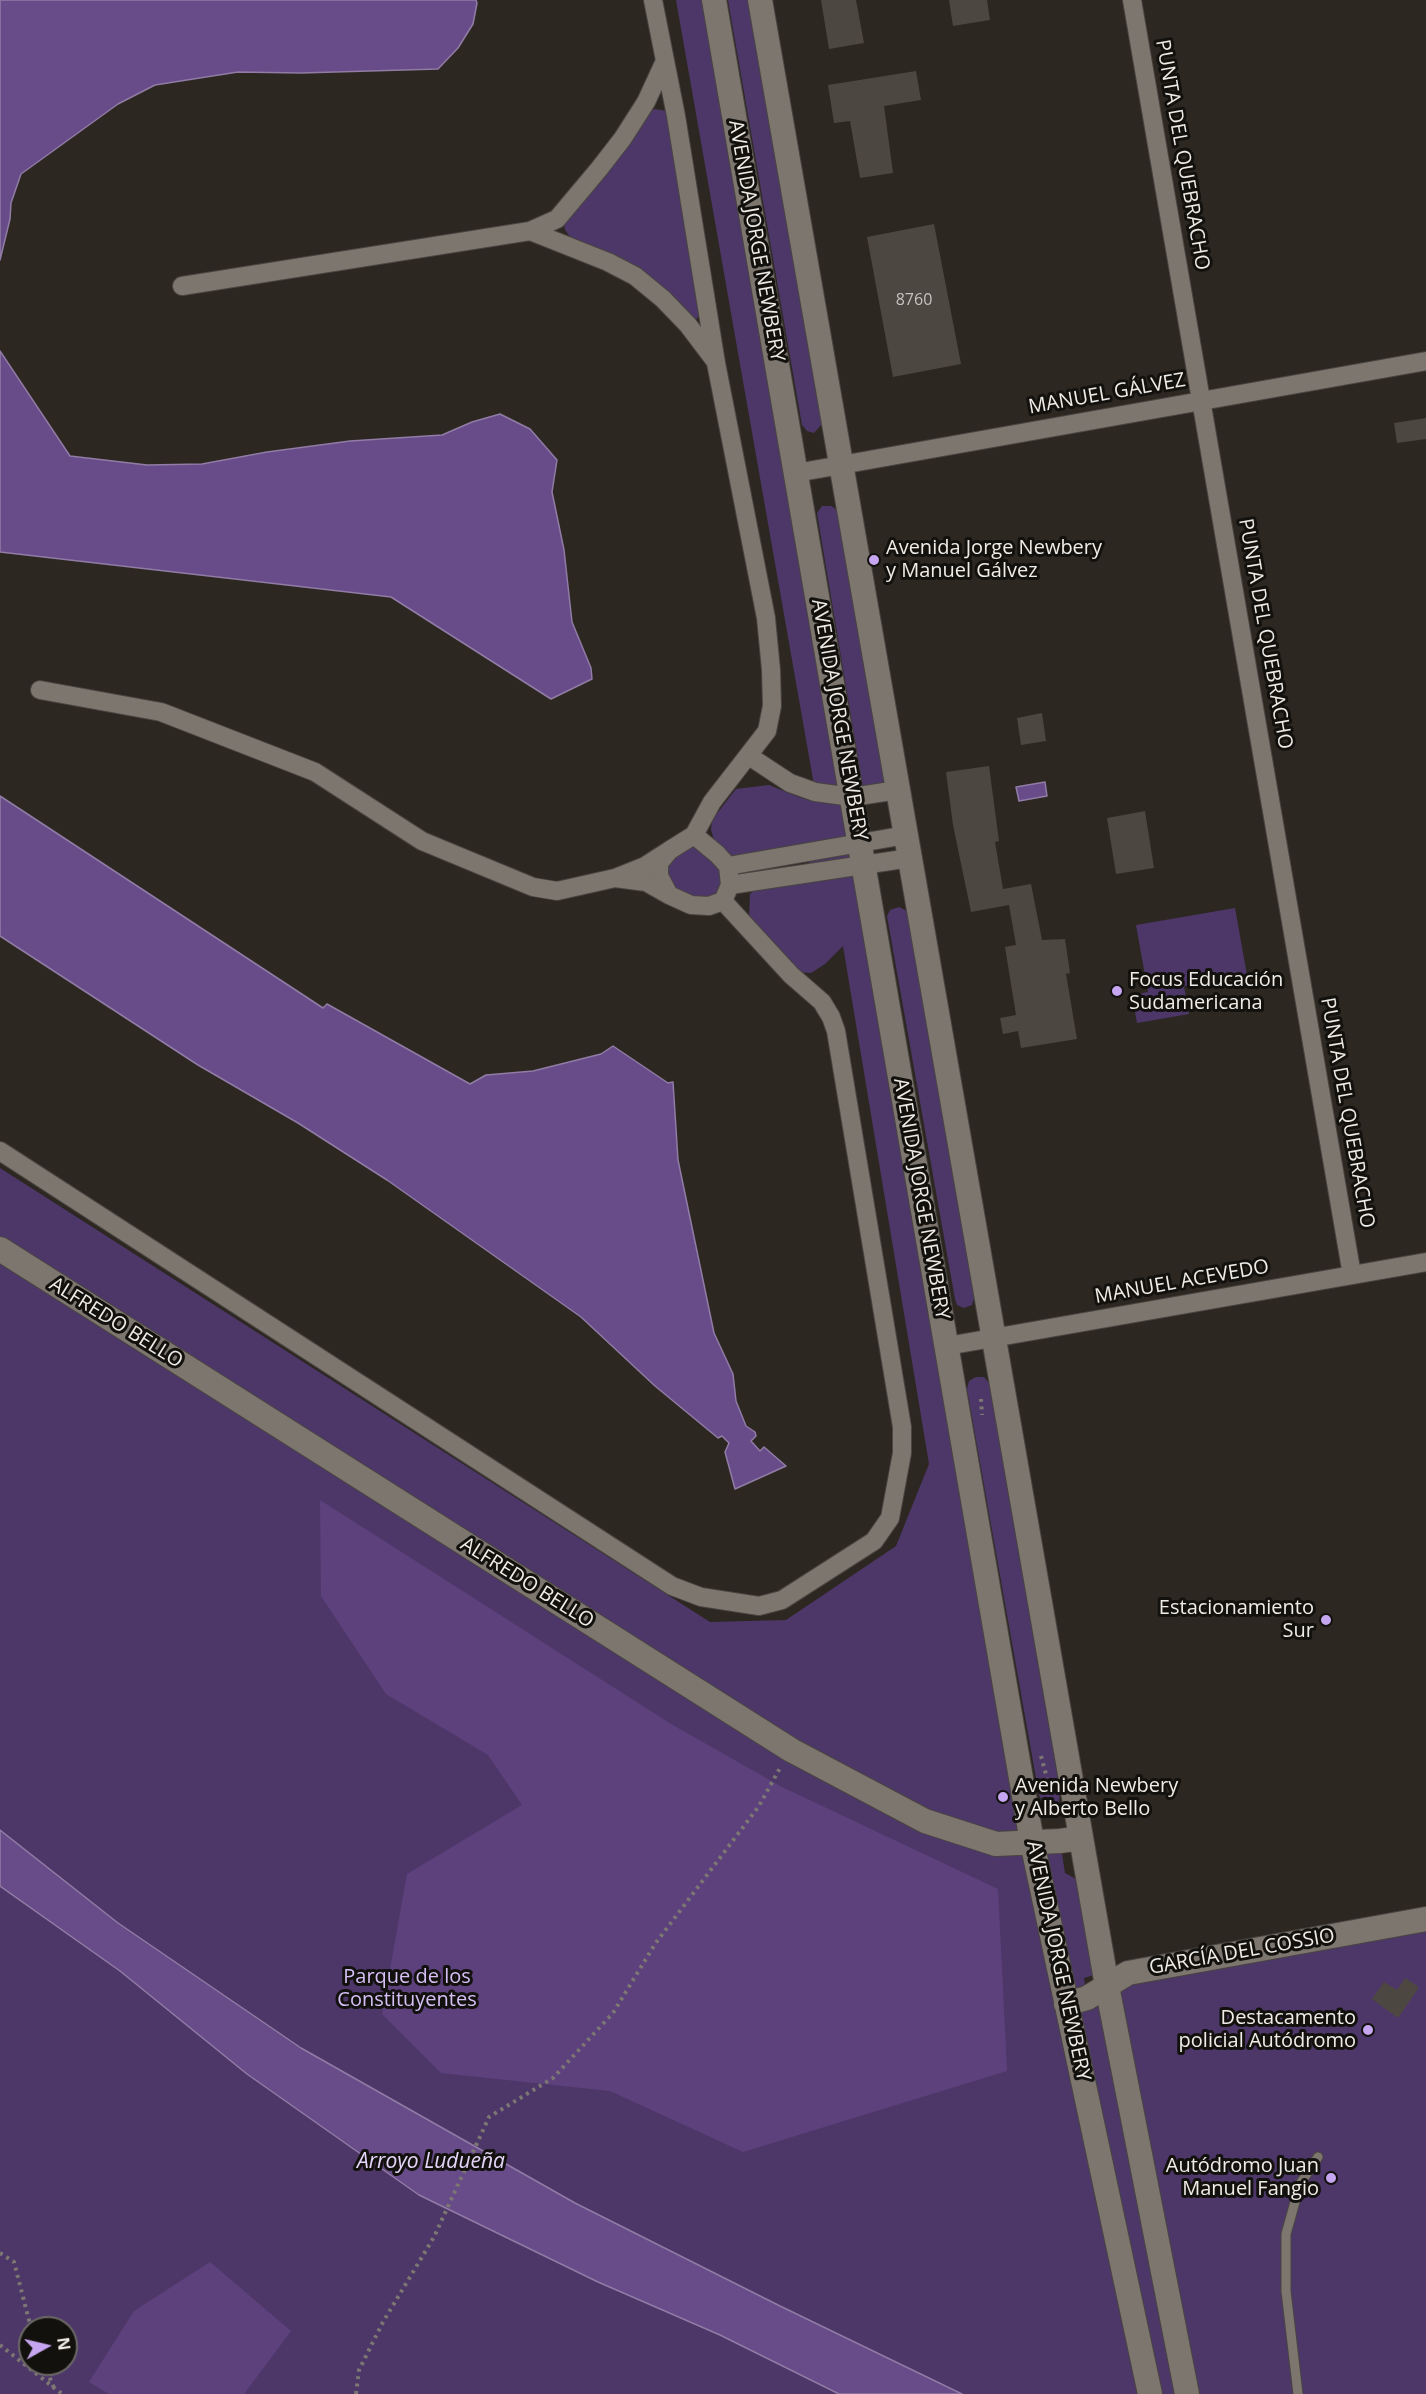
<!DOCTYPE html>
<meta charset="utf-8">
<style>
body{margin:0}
#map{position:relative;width:1426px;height:2394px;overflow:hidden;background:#2d2722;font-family:"Open Sans",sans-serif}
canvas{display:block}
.north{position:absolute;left:18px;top:2316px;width:60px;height:60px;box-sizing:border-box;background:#13110e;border:2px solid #6b6865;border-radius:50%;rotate:82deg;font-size:16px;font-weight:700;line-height:24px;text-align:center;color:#efebe7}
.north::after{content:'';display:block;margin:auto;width:21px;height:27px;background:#c6a6f0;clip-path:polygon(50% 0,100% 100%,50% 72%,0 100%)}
</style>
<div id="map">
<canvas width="1426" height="2394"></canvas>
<div class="north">N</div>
</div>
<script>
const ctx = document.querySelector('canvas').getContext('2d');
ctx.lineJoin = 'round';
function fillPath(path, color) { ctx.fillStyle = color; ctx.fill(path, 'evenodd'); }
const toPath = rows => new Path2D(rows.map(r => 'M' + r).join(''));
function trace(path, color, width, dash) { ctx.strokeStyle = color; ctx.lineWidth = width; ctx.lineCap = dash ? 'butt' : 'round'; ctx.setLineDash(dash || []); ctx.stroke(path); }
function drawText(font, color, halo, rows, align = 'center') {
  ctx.font = font + ' "Open Sans",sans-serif'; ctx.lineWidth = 6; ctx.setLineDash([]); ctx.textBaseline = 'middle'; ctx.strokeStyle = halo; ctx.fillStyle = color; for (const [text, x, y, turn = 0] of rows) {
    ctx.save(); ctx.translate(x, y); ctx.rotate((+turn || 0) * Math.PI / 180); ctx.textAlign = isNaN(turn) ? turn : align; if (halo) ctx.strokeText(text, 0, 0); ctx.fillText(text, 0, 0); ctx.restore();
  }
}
fillPath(toPath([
 [676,0,714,0,1032,1842,1060,1841,1065,1873,1076,1879,1094,1975,1084,1978,1087,1998,1128,1973,1426,1919,1426,2394,0,2394,0,1168,710,1622,786,1620,896,1546,929,1464,843,946,825,964,811,973,799,972,749,919,750,894,755,889,812,879,805,843,787,846,787,850,737,858,727,855,714,840,711,830,712,820,736,789,769,785,801,798,817,802],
 [30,2328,66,2328,66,2364,30,2364],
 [728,0,750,0,822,424,814,433,807,431,802,425],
 [655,109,667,111,704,308,695,321,571,238,565,230,564,224,649,111],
 [822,506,831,506,839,511,885,789,864,794,817,513],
 [694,835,728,866,723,901,669,895,659,863],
 [899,907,907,911,910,923,974,1298,972,1305,964,1308,957,1305,955,1299,887,916,890,910],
 [1235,908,1247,975,1184,986,1189,1014,1137,1023,1132,995,1148,992,1136,925],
 [976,1377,984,1377,989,1383,1060,1791,1059,1802,1051,1805,1043,1802,1039,1795,967,1389,969,1381]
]), '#4d3768');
fillPath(toPath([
 [320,1500,671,1724,782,1787,998,1889,1007,2071,743,2152,610,2091,441,2073,382,2014,407,1874,522,1805,488,1755,386,1694,321,1596],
 [210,2262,291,2331,244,2394,109,2394,89,2382,134,2311]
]), '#5d417d');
const water = toPath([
 [0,0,476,0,477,3,473,24,458,48,438,69,301,73,238,72,155,85,118,104,21,174,11,203,10,219,0,260,0,0],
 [0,351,70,456,147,465,202,464,267,452,350,441,442,435,472,422,500,414,530,429,557,460,552,492,564,550,572,622,591,668,592,679,551,699,391,597,0,552,0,351],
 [1045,782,1047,796,1019,801,1016,787,1045,782],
 [0,796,323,1008,327,1004,470,1084,486,1075,533,1071,601,1054,613,1046,668,1083,673,1082,678,1160,714,1333,733,1374,736,1401,746,1426,755,1432,756,1436,751,1441,760,1451,764,1447,786,1466,735,1489,725,1452,729,1443,722,1436,718,1438,655,1386,581,1317,387,1180,298,1123,198,1065,0,936,0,796],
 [0,1830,118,1923,301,2048,575,2203,780,2306,962,2394,839,2394,720,2335,598,2282,419,2195,247,2074,120,1971,0,1886,0,1830]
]);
fillPath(water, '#684c89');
trace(water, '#907ca5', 1.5);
fillPath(toPath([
 [821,0,856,0,864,43,829,49],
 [949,0,987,0,990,20,953,26],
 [916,71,921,100,884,106,893,173,860,178,850,121,834,123,828,85],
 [934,224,961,364,893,377,867,237],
 [1426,418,1426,439,1397,443,1394,423],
 [1042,713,1046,741,1021,745,1017,718],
 [989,766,999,841,995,842,1003,889,1031,884,1042,940,1065,939,1070,973,1066,974,1077,1039,1021,1048,1018,1031,1003,1034,1000,1018,1016,1015,1005,947,1016,945,1009,905,971,912,953,825,946,772],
 [1145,811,1154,868,1116,874,1107,818],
 [1405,1978,1419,1987,1398,2018,1372,1999,1384,1982,1397,1990]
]), '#4d4741');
const lane = toPath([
 [1298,2394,1286,2291,1286,2234,1300,2184,1318,2157]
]);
const street = toPath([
 [653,0,676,116,716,363,766,618,771,670,772,706,767,731,712,802,694,835],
 [1132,0,1352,1275],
 [530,231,608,262,635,276,663,299,688,325,716,362],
 [182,286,530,231,557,219,599,169,623,138,646,102,664,63],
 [796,473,1426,361],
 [40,690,161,712,315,772,422,841,533,887,557,891,615,878],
 [749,756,790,783,815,792,852,797,898,790],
 [728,866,906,835],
 [730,885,910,858],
 [669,895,659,876,659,863,670,850,694,835,717,854,728,866,730,885,723,901,709,906,691,905,669,895,646,882,615,878,645,866,670,850],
 [0,1151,672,1586,701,1597,759,1606,782,1600,874,1541,890,1518,902,1453,902,1427,836,1031,831,1017,822,1002,791,975,723,901],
 [947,1346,1426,1262]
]);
const secondary = toPath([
 [714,0,1032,1842,1150,2394],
 [760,0,1107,1986,1187,2394],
 [0,1249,791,1750,925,1821,996,1844,1060,1841,1081,1838],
 [1066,2004,1087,1998,1128,1973,1426,1919]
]);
trace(lane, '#494540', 11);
trace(street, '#494540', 20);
trace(secondary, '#494540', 26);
trace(toPath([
 [981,1399,982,1415],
 [1041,1756,1047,1778],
 [0,2253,14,2262,31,2328],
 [0,2345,62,2394],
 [44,2364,54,2388],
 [356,2394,359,2370,383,2322,434,2237,489,2117,553,2078,613,2013,655,1944,759,1806,780,1768]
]), '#7d7773', 4, [3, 4.5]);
trace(lane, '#7d766f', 9);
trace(street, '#7d766f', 18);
trace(secondary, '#7d766f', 24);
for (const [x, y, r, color] of [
 [874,560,6,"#c6a6f0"],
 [1117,991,6,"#c6a6f0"],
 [1326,1620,6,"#c6a6f0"],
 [1003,1797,6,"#c6a6f0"],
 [1368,2030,6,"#c6a6f0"],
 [1331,2178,6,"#c6a6f0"]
]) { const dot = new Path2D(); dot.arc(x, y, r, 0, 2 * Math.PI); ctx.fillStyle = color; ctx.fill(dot); trace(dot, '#13110e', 2); }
drawText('16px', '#c6c2be', null, [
 ["8760",914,300]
]);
drawText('20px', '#efebe7', '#13110e', [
 ["PUNTA DEL QUEBRACHO",1182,155,80],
 ["AVENIDA JORGE NEWBERY",756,241,80],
 ["MANUEL GÁLVEZ",1107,394,-10],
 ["PUNTA DEL QUEBRACHO",1265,634,80],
 ["AVENIDA JORGE NEWBERY",839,720,80],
 ["PUNTA DEL QUEBRACHO",1347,1113,80],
 ["AVENIDA JORGE NEWBERY",921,1199,80],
 ["MANUEL ACEVEDO",1182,1282,-10],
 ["ALFREDO BELLO",116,1323,32],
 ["ALFREDO BELLO",527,1583,32],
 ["GARCÍA DEL COSSIO",1242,1952,-10],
 ["AVENIDA JORGE NEWBERY",1058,1961,78]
]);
drawText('20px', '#efebe7', '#13110e', [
 ["Avenida Jorge Newbery",886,548],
 ["y Manuel Gálvez",886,571],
 ["Focus Educación",1129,980],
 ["Sudamericana",1129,1003],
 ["Estacionamiento",1314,1608,"right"],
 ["Sur",1314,1631,"right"],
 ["Avenida Newbery",1015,1786],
 ["y Alberto Bello",1015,1809],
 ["Destacamento",1356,2018,"right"],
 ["policial Autódromo",1356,2041,"right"],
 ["Autódromo Juan",1319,2166,"right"],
 ["Manuel Fangio",1319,2189,"right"]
], 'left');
drawText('20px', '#d5bff5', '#13110e', [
 ["Parque de los",407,1977],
 ["Constituyentes",407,2000]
]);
drawText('italic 21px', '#e3d4f8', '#13110e', [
 ["Arroyo Ludueña",431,2162]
]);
</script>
